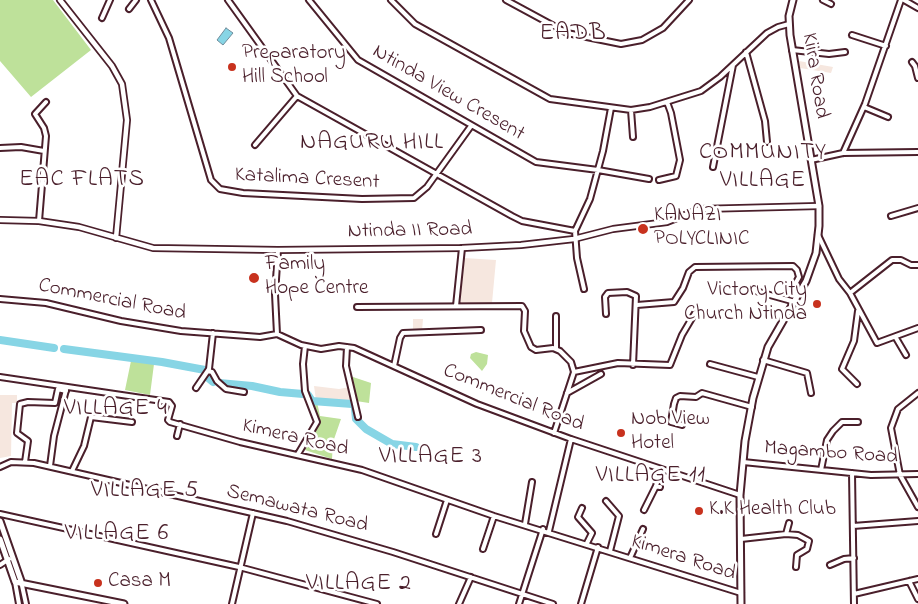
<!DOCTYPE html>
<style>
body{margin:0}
canvas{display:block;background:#fff}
</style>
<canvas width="918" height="604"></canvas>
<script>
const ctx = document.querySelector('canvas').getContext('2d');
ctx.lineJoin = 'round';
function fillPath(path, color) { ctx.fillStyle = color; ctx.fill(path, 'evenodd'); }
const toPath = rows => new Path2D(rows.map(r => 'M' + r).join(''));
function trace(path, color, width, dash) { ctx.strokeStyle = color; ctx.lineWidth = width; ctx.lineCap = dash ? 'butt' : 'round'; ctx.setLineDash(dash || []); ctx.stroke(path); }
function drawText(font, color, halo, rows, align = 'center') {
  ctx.font = font + ' "Indie Flower",sans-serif'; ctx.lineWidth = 5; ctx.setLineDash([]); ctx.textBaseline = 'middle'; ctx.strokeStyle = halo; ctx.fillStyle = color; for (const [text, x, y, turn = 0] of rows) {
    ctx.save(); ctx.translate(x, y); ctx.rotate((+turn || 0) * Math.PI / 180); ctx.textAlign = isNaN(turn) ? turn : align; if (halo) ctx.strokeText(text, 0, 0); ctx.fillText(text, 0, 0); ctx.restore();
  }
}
fillPath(toPath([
 [799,61,833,67,831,73,800,68],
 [464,258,496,260,492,303,460,303],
 [413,319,423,319,422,331,413,331],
 [314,386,339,389,350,387,353,403,316,400],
 [0,395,17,395,17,403,12,403,11,456,0,458]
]), '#f6e7df');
fillPath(toPath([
 [0,0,53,0,91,50,31,97,0,61],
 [476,352,488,355,487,364,482,371,470,358,471,354],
 [131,361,154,364,150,395,125,390],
 [350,376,371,383,369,403,356,401],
 [309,401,317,402,320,416,341,419,333,442,332,459,305,450,319,422,318,415]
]), '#bee19a');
const water = toPath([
 [226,28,233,33,223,45,217,40,226,28]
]);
fillPath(water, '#87d5e5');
trace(water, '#6f8c9b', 1);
trace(toPath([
 [349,370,355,393]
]), '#6f8c9b', 1);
trace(toPath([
 [0,340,54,348],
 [64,349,162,362,205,370],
 [207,377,213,382],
 [219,383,252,386,280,392,303,394],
 [308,395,312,401,352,404],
 [355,409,356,419,366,429,392,444,416,447]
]), '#87d5e5', 8);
const minor = toPath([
 [151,0,169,38,211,180,220,189,243,193,362,199,414,198,427,187,471,126],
 [228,0,297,96,512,216,522,221,575,231],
 [309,0,358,60,536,162,598,170,649,179],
 [391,0,415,24,550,99,631,110,650,107,701,91,720,77,767,33,778,27,789,24],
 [506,0,567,33,621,44,642,40,663,28,689,0],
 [823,0,831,4],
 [904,0,918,8],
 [129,9,136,0],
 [102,18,110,0],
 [852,35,886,46],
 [792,50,829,54,845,52],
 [746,52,765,121,767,142],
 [912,62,915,66,918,78],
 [864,107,888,117],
 [631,110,633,137],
 [255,145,297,96],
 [0,148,21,147,44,151],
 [843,153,865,104,901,0],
 [811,160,843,153,918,152],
 [713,167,733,65],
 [659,180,676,176,680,160,671,113,667,102],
 [891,216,918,208],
 [39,221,46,136,44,128,35,114,46,102],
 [818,235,839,279,850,293,877,343,918,328],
 [584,289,577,258,575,231,590,199,603,151,611,108],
 [752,290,795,302],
 [850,293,892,260,901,260,911,265,918,265],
 [0,299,46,303,121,321,181,331,260,337,277,334,301,345,321,349,339,346,354,348,477,404,571,439,740,495],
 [637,305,674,302,683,288,689,272,695,267,793,266,797,270,799,277,793,288,796,299],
 [456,306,462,248],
 [357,307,522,306,525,311,524,331,531,347,536,350,553,348,560,351,571,362,574,372],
 [606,314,605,297,608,293,627,292,636,296,633,365],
 [556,316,556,349],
 [277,334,275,294,278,250],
 [896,338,906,355],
 [347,347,346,366,358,417],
 [763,360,807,373,811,393],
 [710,364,758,377],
 [394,366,400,338,403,333,481,330],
 [208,371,212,372,217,381,226,389,244,392],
 [0,377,169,402,172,406,168,420,170,422,240,442,362,470,494,516,741,593],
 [857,384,842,369,854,341,858,311],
 [196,388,209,369,213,333],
 [567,393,601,374],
 [918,393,898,409,891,428,900,475,918,507],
 [682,425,671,422,674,404,676,398,680,396,696,397,702,393,752,407],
 [554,433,574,372,618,363,670,365,682,335,695,313],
 [177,436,180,424],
 [298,454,317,422,305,391,303,364,305,346],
 [25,462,28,441,17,433,20,404,28,402,55,403,58,389,66,391],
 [743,462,871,475,918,474],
 [50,466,54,436,66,390],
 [0,467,11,462,34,463,287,521,393,552,553,604],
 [821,470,827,440,833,431,842,422,858,422],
 [72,471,84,446,91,417,132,422],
 [852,473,854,604],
 [660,487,656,486,661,469],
 [606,501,619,516,610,551],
 [582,508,578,517,592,533,587,543],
 [644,510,656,486],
 [0,514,239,567,377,604],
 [525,524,532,482],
 [853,526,918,521],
 [549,531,571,439],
 [436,534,447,500],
 [786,534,798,535,809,541,807,549,797,555,796,567],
 [741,539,786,534,789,523],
 [483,549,494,516],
 [630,558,643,529],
 [0,565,9,559],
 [830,565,844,559,854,558],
 [21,581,26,604],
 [909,581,918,599],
 [15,582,19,604],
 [854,594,918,579],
 [232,604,253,513],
 [459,604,471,577],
 [519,604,543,529],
 [581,604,598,547]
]);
const tertiary = toPath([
 [60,0,112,66,122,84,127,120,116,238],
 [0,220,39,221,79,227,153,248,278,250,462,248,521,245,574,239,613,229,667,222,700,209,819,206]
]);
const secondary = toPath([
 [0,521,21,581],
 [0,539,15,582,124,604],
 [741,604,740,495,745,441,753,398,768,347,806,281,816,253,819,226,819,206,790,35,789,16,793,0]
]);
trace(minor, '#4a1f2b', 8);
trace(tertiary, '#4a1f2b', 8);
trace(secondary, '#4a1f2b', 9);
trace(minor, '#fff', 4);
trace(tertiary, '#fff', 4.5);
trace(secondary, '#fff', 5);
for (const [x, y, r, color] of [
 [232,67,5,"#c8321e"],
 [643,229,6,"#c8321e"],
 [254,278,6,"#c8321e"],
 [817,304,5,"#c8321e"],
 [621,433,5,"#c8321e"],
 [699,511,5,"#c8321e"],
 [98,583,5,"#c8321e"]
]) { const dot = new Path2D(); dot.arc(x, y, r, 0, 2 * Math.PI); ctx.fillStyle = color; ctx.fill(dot); trace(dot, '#fff', 2); }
drawText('21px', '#4a1f2b', '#fff', [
 ["Preparatory",242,55],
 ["Hill School",242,79],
 ["KANAZI",654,217],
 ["POLYCLINIC",654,241],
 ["Family",265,266],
 ["Hope Centre",265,290],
 ["Victory City",807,292,"right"],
 ["Church Ntinda",807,316,"right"],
 ["Nob View",631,421],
 ["Hotel",631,445],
 ["K.K Health Club",709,511],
 ["Casa M",108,583]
], 'left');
drawText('21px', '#4a1f2b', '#fff', [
 ["Kiira Road",814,76,81],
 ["Ntinda View Cresent",448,94,30],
 ["Katalima Cresent",307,180,3],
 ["Ntinda II Road",410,232,-1],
 ["Commercial Road",112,301,11],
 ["Commercial Road",513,399,22],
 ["Kimera Road",295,439,13],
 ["Magambo Road",831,454,4],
 ["Semawata Road",297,510,14],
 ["Kimera Road",683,559,18]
]);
ctx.letterSpacing = '1px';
drawText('24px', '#4a1f2b', '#fff', [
 ["EADB",573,35],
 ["NAGURU HILL",372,144],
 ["COMMUNITY",763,154],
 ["VILLAGE",763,182],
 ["EAC FLATS",82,181],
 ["VILLAGE 4",116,410],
 ["VILLAGE 3",431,458],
 ["VILLAGE 11",651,477],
 ["VILLAGE 5",145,492],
 ["VILLAGE 6",117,535],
 ["VILLAGE 2",359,585]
]);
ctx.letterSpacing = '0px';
</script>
